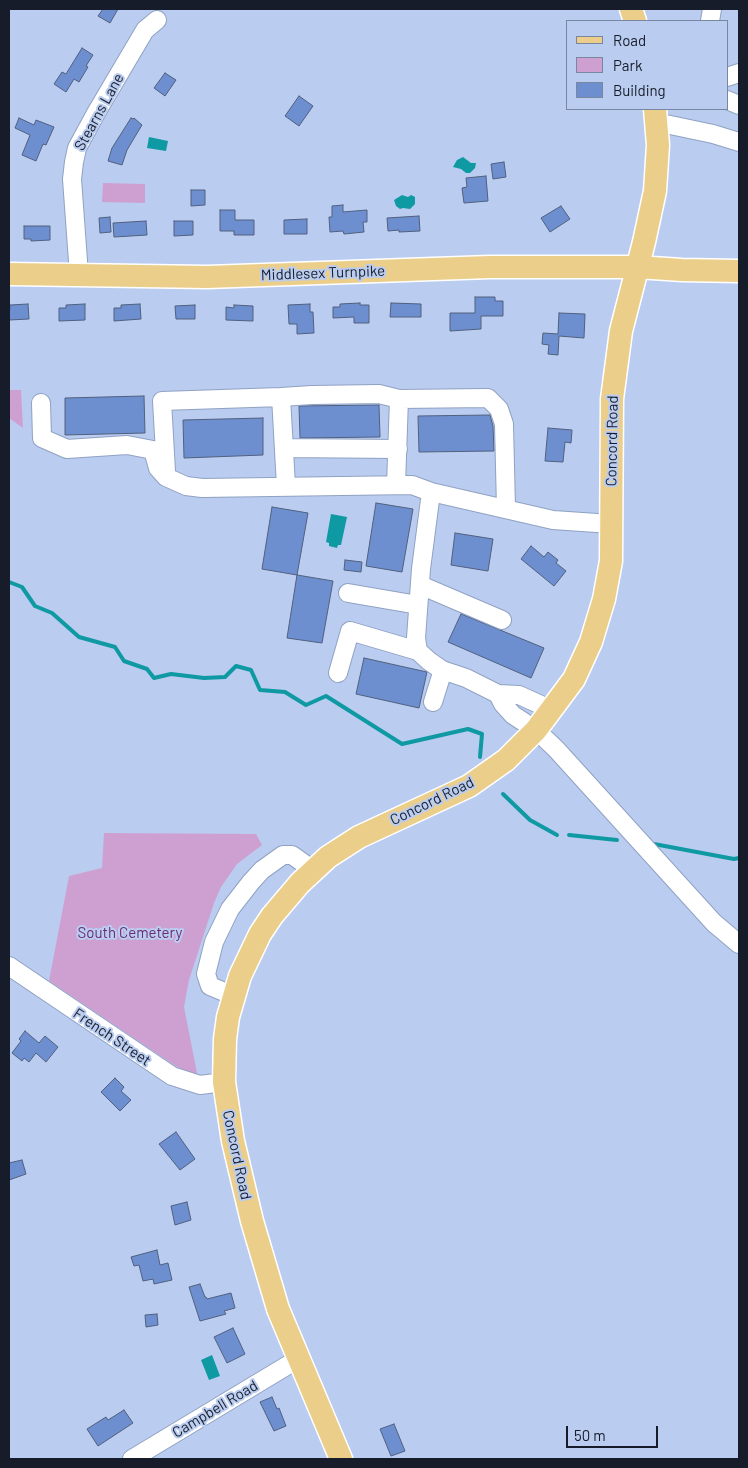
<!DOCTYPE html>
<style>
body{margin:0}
#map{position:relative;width:748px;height:1468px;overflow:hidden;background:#baccef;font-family:Barlow,sans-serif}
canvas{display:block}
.frame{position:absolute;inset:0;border:10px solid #161c29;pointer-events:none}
.legend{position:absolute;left:566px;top:20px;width:162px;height:90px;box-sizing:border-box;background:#baccef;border:1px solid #7886a0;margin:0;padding:6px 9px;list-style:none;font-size:15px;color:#161c29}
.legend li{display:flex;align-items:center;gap:10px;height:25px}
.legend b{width:25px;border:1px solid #7886a0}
.scale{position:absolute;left:566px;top:1426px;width:92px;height:22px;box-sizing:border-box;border:2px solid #161c29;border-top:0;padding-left:6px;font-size:15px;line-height:18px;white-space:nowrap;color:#161c29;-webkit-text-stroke:4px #baccef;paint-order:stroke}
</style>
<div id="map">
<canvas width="748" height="1468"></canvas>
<div class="frame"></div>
<ul class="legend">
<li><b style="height:6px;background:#ecce8b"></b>Road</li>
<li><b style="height:14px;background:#cea0d2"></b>Park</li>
<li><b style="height:14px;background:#6e8fcf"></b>Building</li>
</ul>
<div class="scale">50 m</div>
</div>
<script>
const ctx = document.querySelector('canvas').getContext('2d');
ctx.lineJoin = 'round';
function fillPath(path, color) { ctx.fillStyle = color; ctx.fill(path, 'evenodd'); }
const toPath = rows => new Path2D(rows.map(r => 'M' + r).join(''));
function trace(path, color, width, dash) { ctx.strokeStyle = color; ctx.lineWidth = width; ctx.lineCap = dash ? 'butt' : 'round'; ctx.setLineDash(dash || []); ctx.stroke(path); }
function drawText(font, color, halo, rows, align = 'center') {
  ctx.font = font + ' Barlow,sans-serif'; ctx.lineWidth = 4; ctx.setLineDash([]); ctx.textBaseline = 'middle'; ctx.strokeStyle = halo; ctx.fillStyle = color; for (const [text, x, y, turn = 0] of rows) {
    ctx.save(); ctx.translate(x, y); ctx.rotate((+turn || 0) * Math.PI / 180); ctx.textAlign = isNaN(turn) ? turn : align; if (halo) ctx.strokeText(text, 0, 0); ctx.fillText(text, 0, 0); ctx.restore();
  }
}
fillPath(toPath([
 [103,183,145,184,145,203,102,202],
 [9,390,21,390,23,428,9,418],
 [104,833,256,834,262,845,237,864,221,887,214,903,189,980,184,1007,198,1078,174,1065,49,981,69,876,102,868]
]), '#cea0d2');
fillPath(toPath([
 [149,137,168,141,166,151,147,148],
 [463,157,471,163,476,163,475,168,470,173,466,173,461,169,453,167,457,160],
 [402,195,408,197,411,195,415,197,415,204,410,209,403,208,400,209,396,206,394,200],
 [331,514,347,517,341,545,338,545,337,548,329,546,329,543,326,542],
 [212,1355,220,1376,209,1380,201,1360]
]), '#0f99a3');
trace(toPath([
 [9,582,22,587,35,606,52,613,79,637,115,647,124,661,147,669,154,678,171,674,204,678,225,677,236,666,251,670,260,690,285,692,306,705,326,696,402,744,468,729,482,734,480,757],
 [503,794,530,820,557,835],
 [569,835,617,840],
 [654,844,734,859,739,858]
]), '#0f99a3', 4);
const building = toPath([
 [103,9,118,9,110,23,98,16,103,9],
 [82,48,93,55,86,66,88,67,79,82,74,79,66,92,54,84,62,72,66,74,82,48],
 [165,73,176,80,165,96,154,88,165,73],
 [299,96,313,106,299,126,285,116,299,96],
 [19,118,34,125,36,120,54,127,46,145,43,144,36,161,22,155,30,135,15,128,19,118],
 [131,118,133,119,134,118,142,125,127,150,122,165,108,161,112,148,131,118],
 [504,162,506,177,493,179,491,164,504,162],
 [486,176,488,201,464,203,462,188,467,187,466,178,486,176],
 [191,190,205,190,205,205,191,206,191,190],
 [343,205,343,212,367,210,367,222,363,222,364,232,344,234,343,231,330,232,329,217,332,217,332,206,343,205],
 [561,206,570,219,550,232,541,218,561,206],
 [220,210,235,210,235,220,254,220,254,235,234,235,234,231,220,231,220,210],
 [419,216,420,231,399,232,399,230,388,231,387,218,419,216],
 [110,217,111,232,100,233,99,218,110,217],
 [307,219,307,234,284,234,284,220,307,219],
 [146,221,147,235,114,237,113,223,146,221],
 [174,221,193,221,193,235,174,236,174,221],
 [24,226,50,226,50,240,31,241,31,239,24,239,24,226],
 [475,297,495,297,495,301,503,301,503,316,481,316,481,329,450,331,450,313,475,313,475,297],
 [360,303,360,305,369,305,369,323,354,323,354,317,333,318,333,307,340,307,340,304,360,303],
 [391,303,421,304,421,317,390,317,391,303],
 [28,304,29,319,9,320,10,305,28,304],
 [85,304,85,320,59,321,59,308,66,308,66,305,85,304],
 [140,304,141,319,114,321,114,308,121,308,121,305,140,304],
 [310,304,310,312,313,312,314,333,297,334,297,324,289,324,288,305,310,304],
 [195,305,195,319,176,319,175,306,195,305],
 [234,305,253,306,253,321,226,320,226,307,234,308,234,305],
 [559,313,585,314,584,338,559,336,558,355,548,354,549,345,542,344,543,333,558,334,559,313],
 [144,396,145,433,65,435,65,398,144,396],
 [379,405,380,437,300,438,299,406,379,405],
 [490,415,493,426,494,451,419,452,418,416,490,415],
 [263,418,263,455,184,458,183,420,263,418],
 [548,428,572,430,571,443,565,442,563,462,545,461,548,428],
 [376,503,413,509,402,572,366,566,376,503],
 [272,507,308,513,297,575,262,569,272,507],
 [455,533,493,539,488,571,451,565,455,533],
 [531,546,544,557,548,552,558,560,556,563,566,571,554,586,521,559,531,546],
 [345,560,362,562,361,572,344,570,345,560],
 [297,575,333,581,322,643,287,638,297,575],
 [461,614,544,648,531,678,448,642,461,614],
 [364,658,427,672,419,708,356,694,364,658],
 [25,1031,39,1043,45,1036,58,1047,46,1062,36,1053,29,1062,24,1058,22,1061,12,1053,21,1041,19,1039,25,1031],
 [115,1078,124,1087,121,1091,131,1100,120,1111,101,1092,115,1078],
 [176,1132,195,1159,180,1170,159,1144,176,1132],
 [22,1160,26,1174,9,1180,9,1163,22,1160],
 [187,1202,191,1220,175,1225,171,1206,187,1202],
 [157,1250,160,1265,168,1263,172,1280,154,1284,153,1279,143,1281,139,1265,134,1266,131,1257,157,1250],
 [200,1284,205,1297,206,1297,207,1299,231,1293,235,1308,224,1311,226,1314,200,1321,189,1287,200,1284],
 [157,1314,158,1325,146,1327,145,1315,157,1314],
 [233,1328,245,1354,227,1363,214,1337,233,1328],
 [272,1397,277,1409,279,1408,286,1426,274,1431,260,1402,272,1397],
 [124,1410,133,1423,98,1446,87,1429,106,1417,108,1420,124,1410],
 [394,1424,405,1451,391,1456,380,1429,394,1424]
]);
fillPath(building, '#6e8fcf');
trace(building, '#50607e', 1);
const minor = toPath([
 [710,21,712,9],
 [727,77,739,73],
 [727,100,739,105],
 [656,122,713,134,739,142],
 [79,275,72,179,74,162,77,148,96,113,145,30,157,20],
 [281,397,312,395,379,394,399,399],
 [41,403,42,438,67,449,127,445,153,450,158,468,166,477,186,486,202,488,412,485,431,492,553,520,611,524],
 [284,448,398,449],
 [166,471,162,401,281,397,286,486],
 [396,485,399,399,488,398,499,409,504,424,506,509],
 [431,492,421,569,416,638,418,651,429,661,442,670,466,678,498,694,519,695,552,710],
 [420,585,502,620],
 [348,593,418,605],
 [338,673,350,631,418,651],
 [498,694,503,704,513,715,536,730,556,749,714,923,739,944],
 [433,702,443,670],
 [9,966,172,1076,200,1085,224,1082],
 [234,996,210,986,206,974,214,942,230,909,251,882,262,870,283,855,292,855,313,870],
 [132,1459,298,1359]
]);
const major = toPath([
 [631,9,635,21],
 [9,274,207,277,490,267,637,267,682,270,739,271],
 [341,1459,278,1309,252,1221,233,1141,224,1082,225,1039,228,1017,240,976,260,934,272,916,300,883,328,857,359,837,469,786,506,760,536,730,574,679,591,642,604,599,611,561,612,399,621,331,644,242,655,191,658,145,655,109]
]);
trace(minor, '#90a2c3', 20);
trace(major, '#fff', 25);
trace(minor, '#fff', 18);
trace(major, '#ecce8b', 22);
drawText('15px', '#161c29', '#baccef', [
 ["Stearns Lane",99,112,-61],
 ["Middlesex Turnpike",323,273,-2],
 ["Concord Road",612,441,-89],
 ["Concord Road",432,801,-26],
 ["French Street",112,1037,34],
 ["Concord Road",237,1155,78],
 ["Campbell Road",215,1409,-31]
]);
drawText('15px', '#6b2a73', '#baccef', [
 ["South Cemetery",130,933]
]);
</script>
